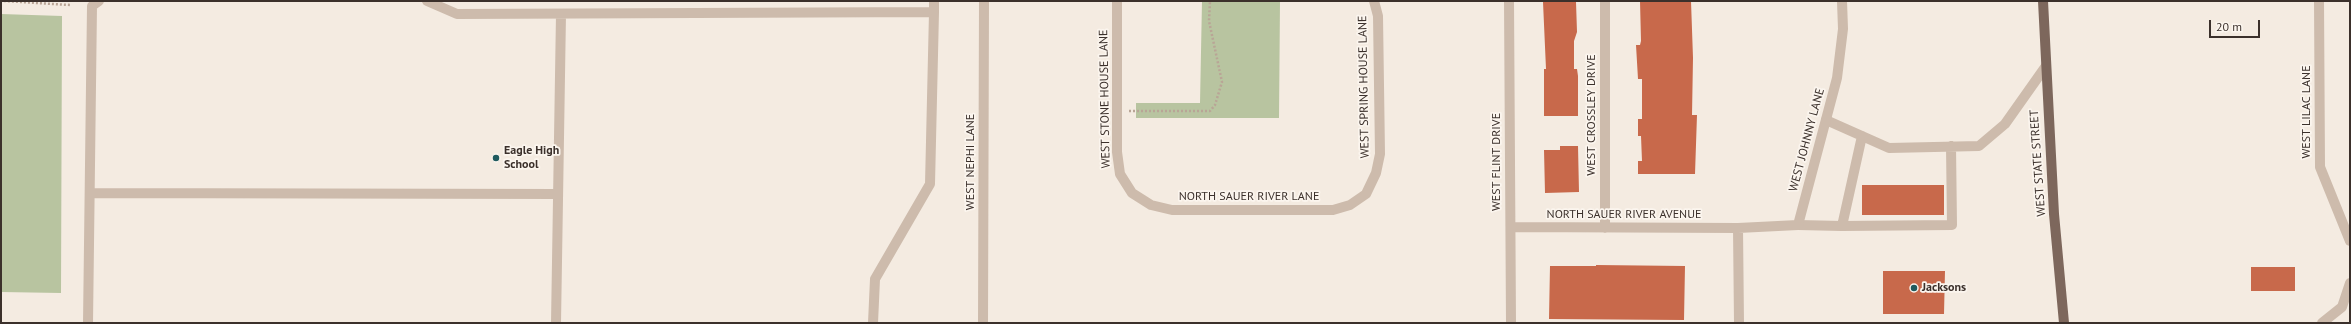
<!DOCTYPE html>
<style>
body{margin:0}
#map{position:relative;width:2351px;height:324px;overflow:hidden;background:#f4ebe1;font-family:"PT Sans",sans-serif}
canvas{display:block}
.frame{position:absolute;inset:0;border:2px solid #3b302b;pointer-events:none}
.scale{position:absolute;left:2209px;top:20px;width:51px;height:18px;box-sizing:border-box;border:2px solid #3b302b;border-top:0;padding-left:5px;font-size:12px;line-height:14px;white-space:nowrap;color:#3b302b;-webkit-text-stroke:3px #fbf5ee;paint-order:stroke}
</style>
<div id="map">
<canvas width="2351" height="324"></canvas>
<div class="frame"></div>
<div class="scale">20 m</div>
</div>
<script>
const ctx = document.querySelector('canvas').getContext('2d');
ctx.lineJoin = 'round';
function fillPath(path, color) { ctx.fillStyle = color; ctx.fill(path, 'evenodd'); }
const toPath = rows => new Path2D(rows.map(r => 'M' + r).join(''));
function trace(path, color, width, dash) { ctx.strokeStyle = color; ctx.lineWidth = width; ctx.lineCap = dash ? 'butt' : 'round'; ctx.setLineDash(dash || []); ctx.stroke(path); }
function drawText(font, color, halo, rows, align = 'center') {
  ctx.font = font + ' "PT Sans",sans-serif'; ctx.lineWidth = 3.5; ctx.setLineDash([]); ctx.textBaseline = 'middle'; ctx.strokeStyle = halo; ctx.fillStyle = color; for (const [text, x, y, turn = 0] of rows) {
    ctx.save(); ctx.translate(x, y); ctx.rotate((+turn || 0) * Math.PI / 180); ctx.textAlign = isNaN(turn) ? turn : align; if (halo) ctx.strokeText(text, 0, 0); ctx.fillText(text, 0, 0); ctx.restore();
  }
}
fillPath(toPath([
 [1202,1,1280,1,1279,118,1136,118,1136,103,1200,103],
 [1,14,62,16,61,293,1,292]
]), '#b8c4a0');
fillPath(toPath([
 [1640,1,1691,1,1693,58,1692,115,1697,115,1695,174,1638,174,1638,161,1642,161,1641,136,1638,136,1638,119,1642,119,1642,79,1638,79,1636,45,1640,45,1641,41],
 [1543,2,1576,2,1577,32,1574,41,1574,69,1577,69,1578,76,1578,116,1544,116,1544,69,1546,69],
 [1560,146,1578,146,1579,192,1545,193,1544,150,1560,150],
 [1862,185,1944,185,1944,215,1862,215],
 [1596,265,1685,266,1684,320,1549,319,1550,266,1596,266],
 [2251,267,2295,267,2295,291,2251,291],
 [1883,271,1945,271,1944,314,1883,314]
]), '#c8694b');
trace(toPath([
 [4,1,70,5],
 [1129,111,1210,111,1215,105,1222,82,1209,21,1210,1]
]), '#b9a596', 2.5, [2, 2]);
trace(toPath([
 [427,1,457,14,934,12,930,184,875,279,873,323],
 [934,12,934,1],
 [1826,120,1889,148,1979,146,2005,124,2046,66],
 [90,193,557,194],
 [1798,225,1842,226,1862,136],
 [1842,226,1952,225,1951,146],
 [88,323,92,6,99,1],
 [556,323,561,14]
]), '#cdbbac', 10);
trace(toPath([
 [1117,1,1117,152,1120,174,1132,193,1151,205,1172,210,1333,210,1350,205,1366,194,1376,173,1380,154,1378,16,1374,1],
 [1509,1,1511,323],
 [1605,1,1605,228],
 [2319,1,2320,167,2350,241],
 [1511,227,1738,228,1798,225,1837,78,1843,29,1842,1],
 [1738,228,1739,323],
 [983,323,984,1],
 [2322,323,2342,307,2350,283]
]), '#cdbbac', 10);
trace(toPath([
 [2043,1,2054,214,2064,323]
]), '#7d675c', 10);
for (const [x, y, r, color] of [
 [496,158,4,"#1f5a5e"],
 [1914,288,4,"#1f5a5e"]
]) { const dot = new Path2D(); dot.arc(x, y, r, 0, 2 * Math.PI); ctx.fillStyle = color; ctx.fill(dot); trace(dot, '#fbf5ee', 1.5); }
drawText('12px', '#3b302b', '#fbf5ee', [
 ["WEST SPRING HOUSE LANE",1364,87,-91],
 ["WEST STONE HOUSE LANE",1105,99,-91],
 ["WEST LILAC LANE",2307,112,-90],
 ["WEST CROSSLEY DRIVE",1592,115,-90],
 ["WEST JOHNNY LANE",1807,140,-75],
 ["WEST NEPHI LANE",971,162,-90],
 ["WEST FLINT DRIVE",1497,162,-90],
 ["WEST STATE STREET",2038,163,-94],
 ["NORTH SAUER RIVER LANE",1249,197],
 ["NORTH SAUER RIVER AVENUE",1624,215]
]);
drawText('bold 12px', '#3b302b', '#fbf5ee', [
 ["Eagle High",504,151],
 ["School",504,165],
 ["Jacksons",1922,288]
], 'left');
</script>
